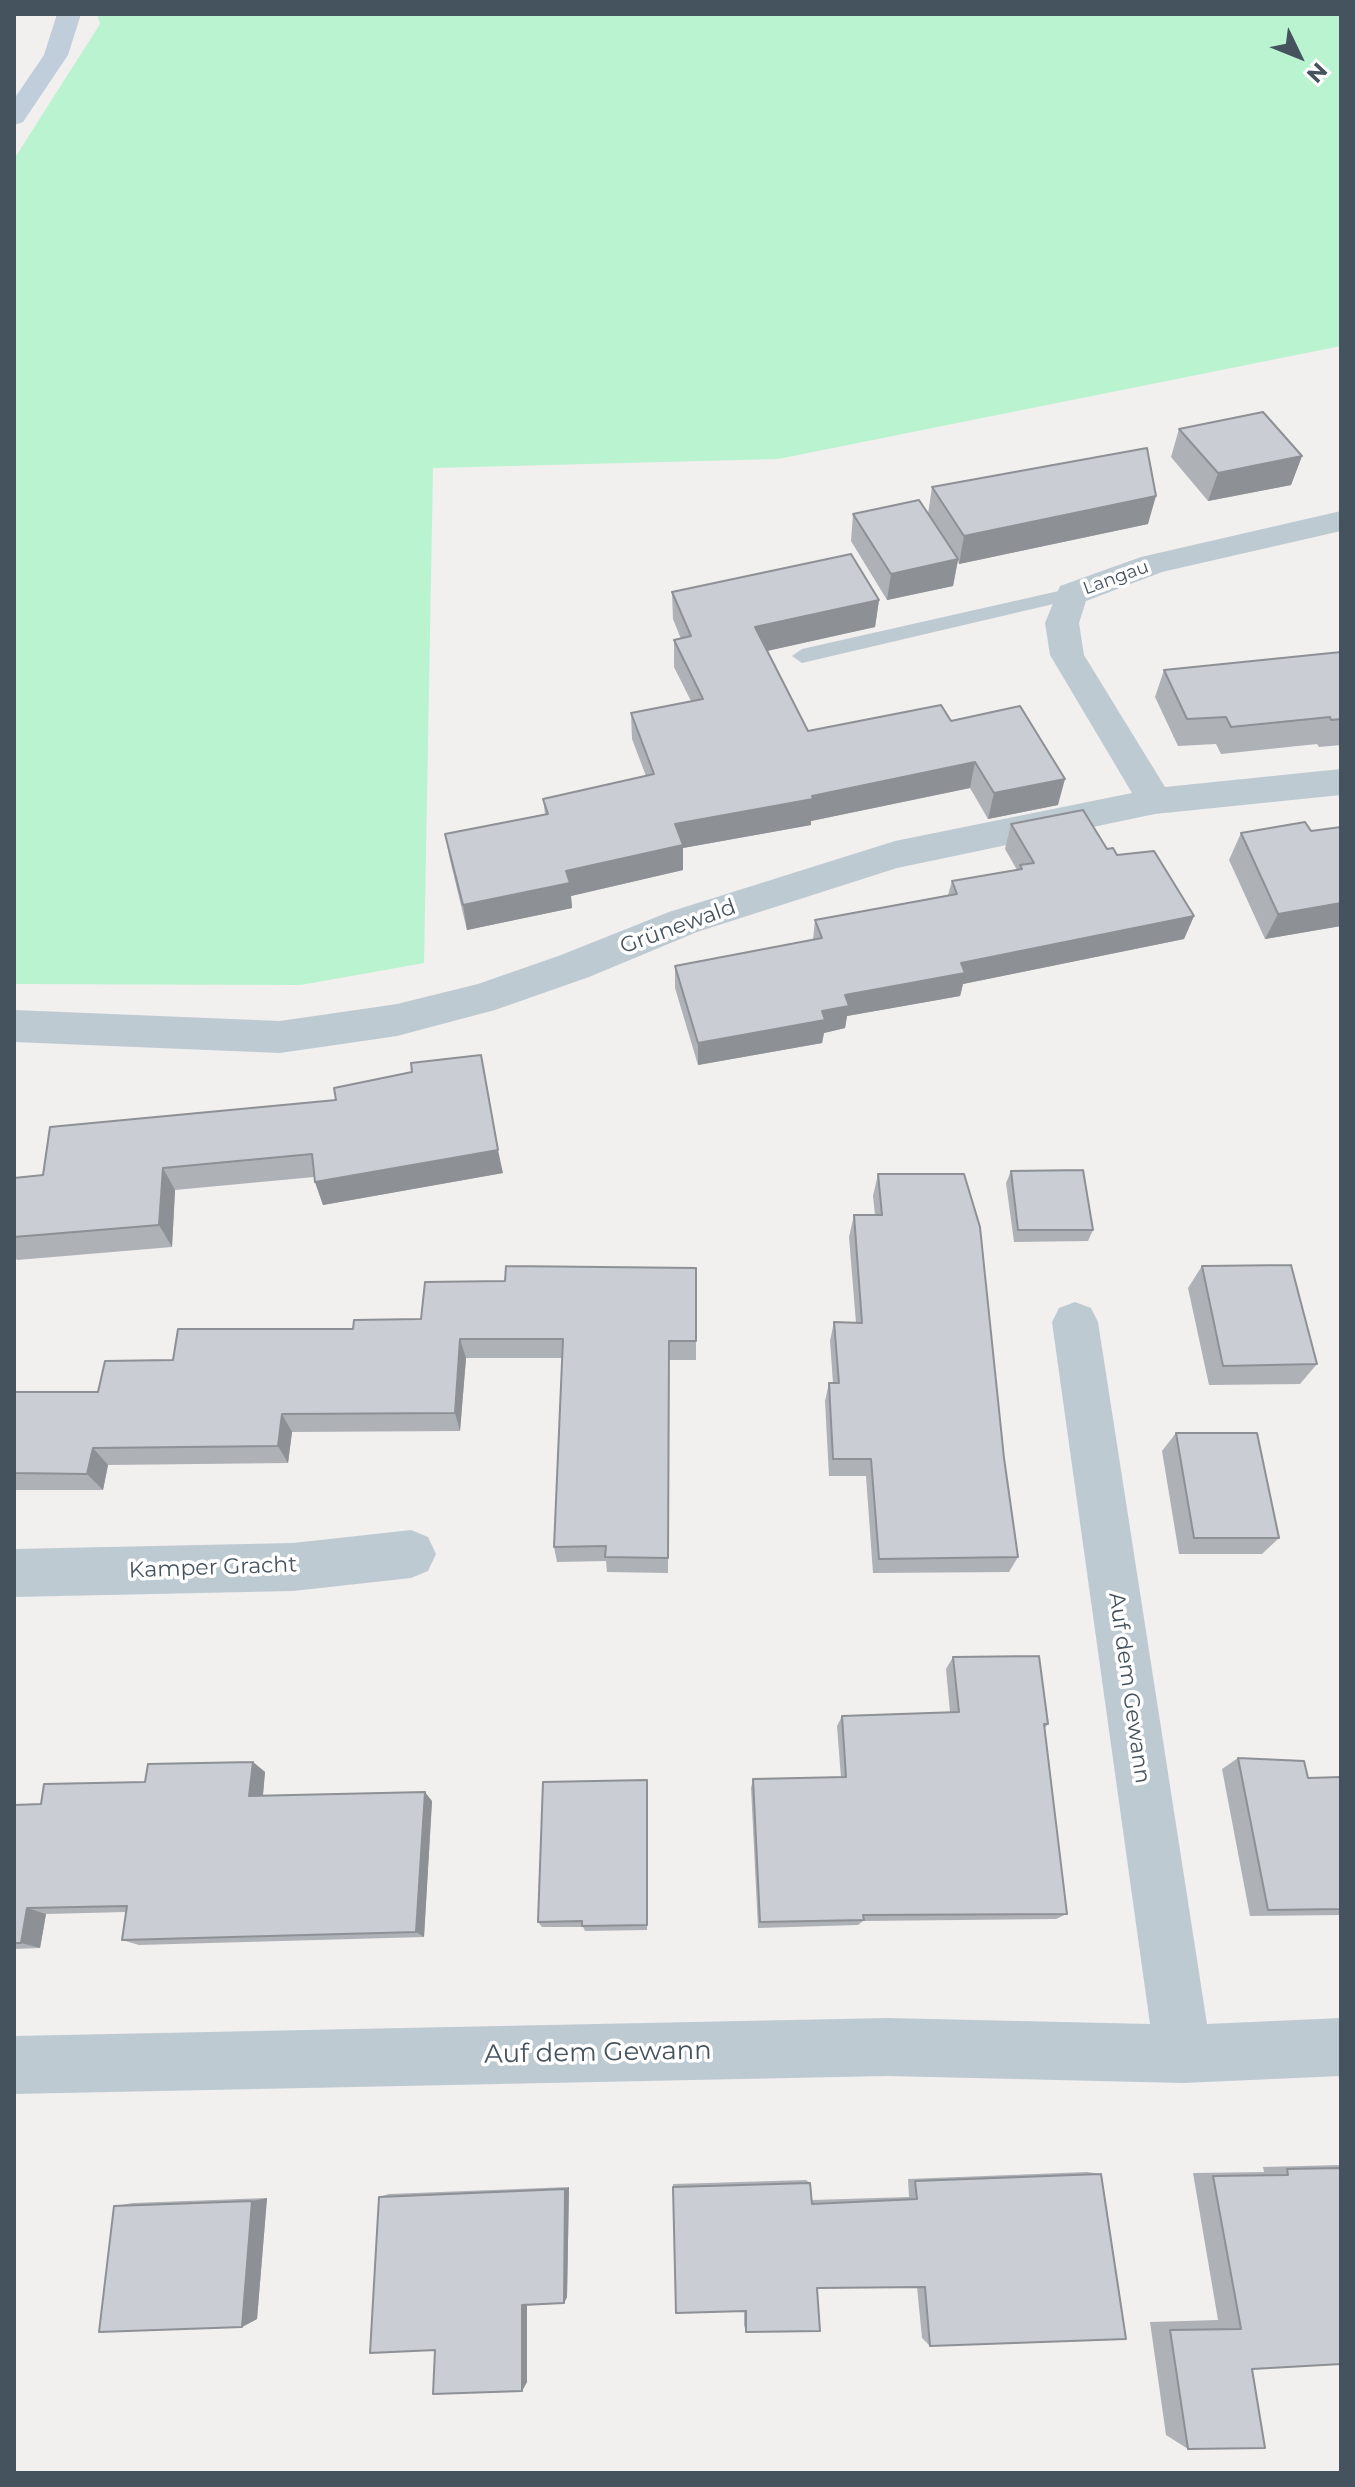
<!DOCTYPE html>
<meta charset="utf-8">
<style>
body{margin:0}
#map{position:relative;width:1355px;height:2487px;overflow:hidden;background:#f2efef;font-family:Montserrat,sans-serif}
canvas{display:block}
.frame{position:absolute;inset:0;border:16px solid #45535e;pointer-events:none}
.north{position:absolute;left:1259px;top:16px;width:80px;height:80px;-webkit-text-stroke:6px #fff;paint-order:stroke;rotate:133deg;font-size:22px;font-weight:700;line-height:32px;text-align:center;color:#45535e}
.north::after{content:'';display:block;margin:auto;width:28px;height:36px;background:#45535e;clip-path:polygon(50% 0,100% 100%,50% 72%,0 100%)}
</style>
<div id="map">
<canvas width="1355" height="2487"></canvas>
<div class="frame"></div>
<div class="north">N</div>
</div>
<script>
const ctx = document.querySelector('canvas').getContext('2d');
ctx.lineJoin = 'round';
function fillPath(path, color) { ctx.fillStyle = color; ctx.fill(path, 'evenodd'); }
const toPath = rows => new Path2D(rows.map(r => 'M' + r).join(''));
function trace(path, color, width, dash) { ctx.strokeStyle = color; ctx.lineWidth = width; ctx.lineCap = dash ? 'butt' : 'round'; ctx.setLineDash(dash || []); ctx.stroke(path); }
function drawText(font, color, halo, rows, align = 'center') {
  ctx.font = font + ' Montserrat,sans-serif'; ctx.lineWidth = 7; ctx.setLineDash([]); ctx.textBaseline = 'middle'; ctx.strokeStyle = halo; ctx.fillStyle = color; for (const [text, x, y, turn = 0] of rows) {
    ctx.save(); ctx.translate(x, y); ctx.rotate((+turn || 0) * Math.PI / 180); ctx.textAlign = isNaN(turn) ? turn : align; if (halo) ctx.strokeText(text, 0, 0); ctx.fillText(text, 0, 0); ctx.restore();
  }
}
fillPath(toPath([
 [97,14,1341,14,1341,346,778,459,433,468,424,963,301,985,14,984,14,159,100,24]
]), '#baf3cf');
fillPath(toPath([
 [1072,588,1079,590,1082,594,1079,598,802,663,792,656,802,649,1072,588]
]), '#becad2');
fillPath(toPath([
 [1341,511,1341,531,1162,572,1086,601,1079,623,1084,655,1165,787,1341,769,1341,795,1155,814,897,868,697,932,589,977,495,1010,397,1036,280,1053,14,1042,14,1010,280,1021,397,1004,478,984,561,955,669,912,895,841,1132,793,1050,655,1045,623,1060,586,1141,557,1341,511],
 [1075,1302,1091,1308,1098,1322,1207,2024,1341,2018,1341,2076,1183,2083,888,2076,14,2094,14,2036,888,2018,1150,2024,1052,1322,1059,1308,1075,1302],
 [411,1530,428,1537,436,1554,428,1571,411,1578,293,1591,14,1597,14,1549,293,1543,411,1530]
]), '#becad2');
fillPath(toPath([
 [57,14,81,14,68,55,23,122,14,125,14,99,44,55,57,14]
]), '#c0cdda');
fillPath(toPath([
 [1179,429,1302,456,1291,485,1208,501,1171,457],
 [932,487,1148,524,959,564,958,561,953,586,887,600,851,541,853,514,928,514],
 [672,592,879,600,875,627,767,651,808,731,951,721,1058,805,988,819,970,788,811,821,811,825,683,848,683,870,571,896,572,908,467,930,450,860,445,834,545,814,543,799,646,776,632,739,631,713,691,701,674,667,674,640,681,639,673,619],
 [1341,652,1341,745,1319,747,1317,744,1221,754,1216,744,1178,746,1155,697,1164,670],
 [1011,824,1107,849,1117,855,1194,916,1184,939,963,984,960,996,847,1016,845,1028,824,1033,822,1043,698,1065,675,988,675,966,813,940,815,920,948,895,952,881,1017,870,1005,849],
 [1341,827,1341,926,1265,939,1229,860,1241,833,1311,831],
 [412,1072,503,1173,323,1205,315,1182,314,1177,175,1190,172,1247,17,1260,14,1256,14,1178,43,1175,336,1100],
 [1011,1171,1093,1230,1088,1241,1014,1242,1006,1183],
 [878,1174,1004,1458,1018,1557,1009,1572,873,1573,866,1476,829,1476,825,1401,829,1383,833,1383,830,1341,834,1322,856,1323,849,1237,854,1215,875,1215,873,1196],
 [1202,1266,1317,1364,1300,1384,1209,1385,1188,1288],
 [696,1268,696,1360,669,1360,668,1573,607,1572,606,1561,557,1562,554,1547,562,1358,466,1358,460,1431,292,1432,288,1463,108,1465,103,1490,14,1490,14,1392,98,1392,173,1360,353,1329,421,1319,505,1281],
 [1176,1433,1279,1538,1262,1554,1179,1554,1162,1451],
 [953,1657,1048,1724,1045,1728,1067,1914,1056,1919,863,1921,858,1925,758,1928,751,1788,753,1779,841,1778,837,1726,842,1716,950,1712,946,1669],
 [1238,1758,1308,1778,1341,1777,1341,1915,1250,1916,1222,1769],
 [253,1762,265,1772,263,1795,432,1801,424,1937,139,1945,122,1940,126,1912,46,1914,40,1948,14,1949,14,1805,41,1804,145,1782],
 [648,1789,647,1930,585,1931,583,1927,542,1927,538,1922],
 [1341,2165,1341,2364,1252,2369,1188,2449,1166,2435,1150,2322,1218,2320,1193,2173,1264,2172,1263,2167],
 [1087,2172,1101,2174,930,2346,922,2338,917,2287,817,2288,746,2332,744,2325,744,2311,676,2313,673,2184,806,2180,810,2183,812,2200,909,2197,908,2179],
 [569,2187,567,2297,564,2303,527,2305,527,2382,522,2391,435,2350,379,2197,389,2194],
 [267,2198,257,2319,242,2327,114,2206,133,2203]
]), '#aeb1b6');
fillPath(toPath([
 [1302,456,1291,485,1208,501,1218,473],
 [1156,496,1148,524,959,564,964,536],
 [958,559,953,586,887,600,891,574],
 [879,600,875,627,753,654,755,627],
 [975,762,970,788,811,821,811,825,683,848,683,870,571,896,572,908,467,930,463,905,566,871,675,824],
 [1065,779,1058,805,988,819,994,793],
 [1341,903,1341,926,1265,939,1278,914],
 [1194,916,1184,939,963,984,960,996,847,1016,845,1028,824,1033,822,1043,698,1065,698,1043,845,995,961,963],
 [498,1150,503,1173,323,1205,315,1182],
 [163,1168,175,1190,172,1247,159,1225],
 [460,1339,466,1358,460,1431,455,1413],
 [282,1414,292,1432,288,1463,278,1446],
 [93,1448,108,1465,103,1490,87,1474],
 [253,1762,265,1772,262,1805,249,1796],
 [647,1780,648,1789,647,1930],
 [425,1792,432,1801,424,1937,416,1932],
 [27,1908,46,1914,40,1948,21,1943],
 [569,2187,567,2297,564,2303,565,2189],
 [267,2198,257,2319,242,2327,252,2201],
 [527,2299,527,2382,522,2391,522,2305]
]), '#8d9094');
const building = toPath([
 [1263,412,1302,456,1218,473,1179,429,1263,412],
 [1147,448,1156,496,964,536,932,487,1147,448],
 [919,500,958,559,891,574,853,514,919,500],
 [851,554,879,600,755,627,808,731,941,705,951,721,1020,706,1065,779,994,793,975,762,812,796,813,799,675,824,683,845,566,871,570,883,463,905,445,834,548,814,543,799,654,774,631,713,703,699,674,640,691,636,672,592,851,554],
 [1341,652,1341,719,1331,720,1330,717,1231,727,1226,717,1187,719,1164,670,1341,652],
 [1083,810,1107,849,1113,848,1117,855,1154,851,1194,916,961,963,965,973,845,995,849,1006,822,1011,825,1020,698,1043,675,966,822,938,815,920,957,894,952,881,1022,869,1020,865,1034,863,1011,824,1083,810],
 [1305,822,1311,831,1341,827,1341,903,1278,914,1241,833,1305,822],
 [481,1055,498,1150,315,1182,312,1154,163,1168,159,1225,14,1237,14,1178,43,1175,50,1127,336,1100,334,1088,412,1072,411,1063,481,1055],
 [1083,1170,1093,1230,1018,1230,1011,1171,1083,1170],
 [878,1174,964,1174,980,1227,1004,1458,1018,1557,879,1559,871,1459,833,1459,829,1383,839,1383,834,1322,862,1323,854,1215,882,1215,878,1174],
 [1291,1265,1317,1364,1223,1366,1202,1266,1291,1265],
 [506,1266,696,1268,696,1341,669,1341,668,1558,605,1557,606,1546,554,1547,563,1339,460,1339,455,1413,282,1414,278,1446,93,1448,87,1474,14,1473,14,1392,98,1392,105,1361,173,1360,178,1329,353,1329,354,1320,421,1319,425,1282,505,1281,506,1266],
 [1176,1433,1257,1433,1279,1538,1194,1538,1176,1433],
 [1039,1656,1048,1724,1044,1724,1067,1914,863,1915,864,1920,760,1922,753,1779,846,1777,842,1716,959,1712,953,1657,1039,1656],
 [1238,1758,1304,1761,1308,1778,1341,1777,1341,1909,1268,1910,1238,1758],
 [253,1762,249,1796,425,1792,416,1932,122,1940,127,1906,27,1908,21,1943,14,1943,14,1805,41,1804,44,1784,145,1782,148,1764,253,1762],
 [647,1780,647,1925,582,1926,582,1921,538,1922,543,1782,647,1780],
 [1341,2168,1341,2364,1252,2369,1265,2448,1188,2449,1170,2330,1241,2329,1213,2176,1288,2175,1287,2169,1341,2168],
 [1101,2174,1126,2339,930,2346,925,2287,817,2288,820,2331,746,2332,746,2311,676,2313,673,2187,810,2183,812,2204,917,2199,915,2181,1101,2174],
 [565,2189,564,2303,522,2305,522,2391,433,2394,435,2350,370,2353,379,2197,565,2189],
 [252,2201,242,2327,99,2332,114,2206,252,2201]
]);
fillPath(building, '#caced4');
trace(building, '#8d9094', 2);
drawText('18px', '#45535e', '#fff', [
 ["Langau",1116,578,-20]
]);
drawText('22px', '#45535e', '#fff', [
 ["Grünewald",678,927,-20],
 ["Kamper Gracht",213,1568,-2],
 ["Auf dem Gewann",1129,1688,82]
]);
drawText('26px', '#45535e', '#fff', [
 ["Auf dem Gewann",598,2053,-1]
]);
</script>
